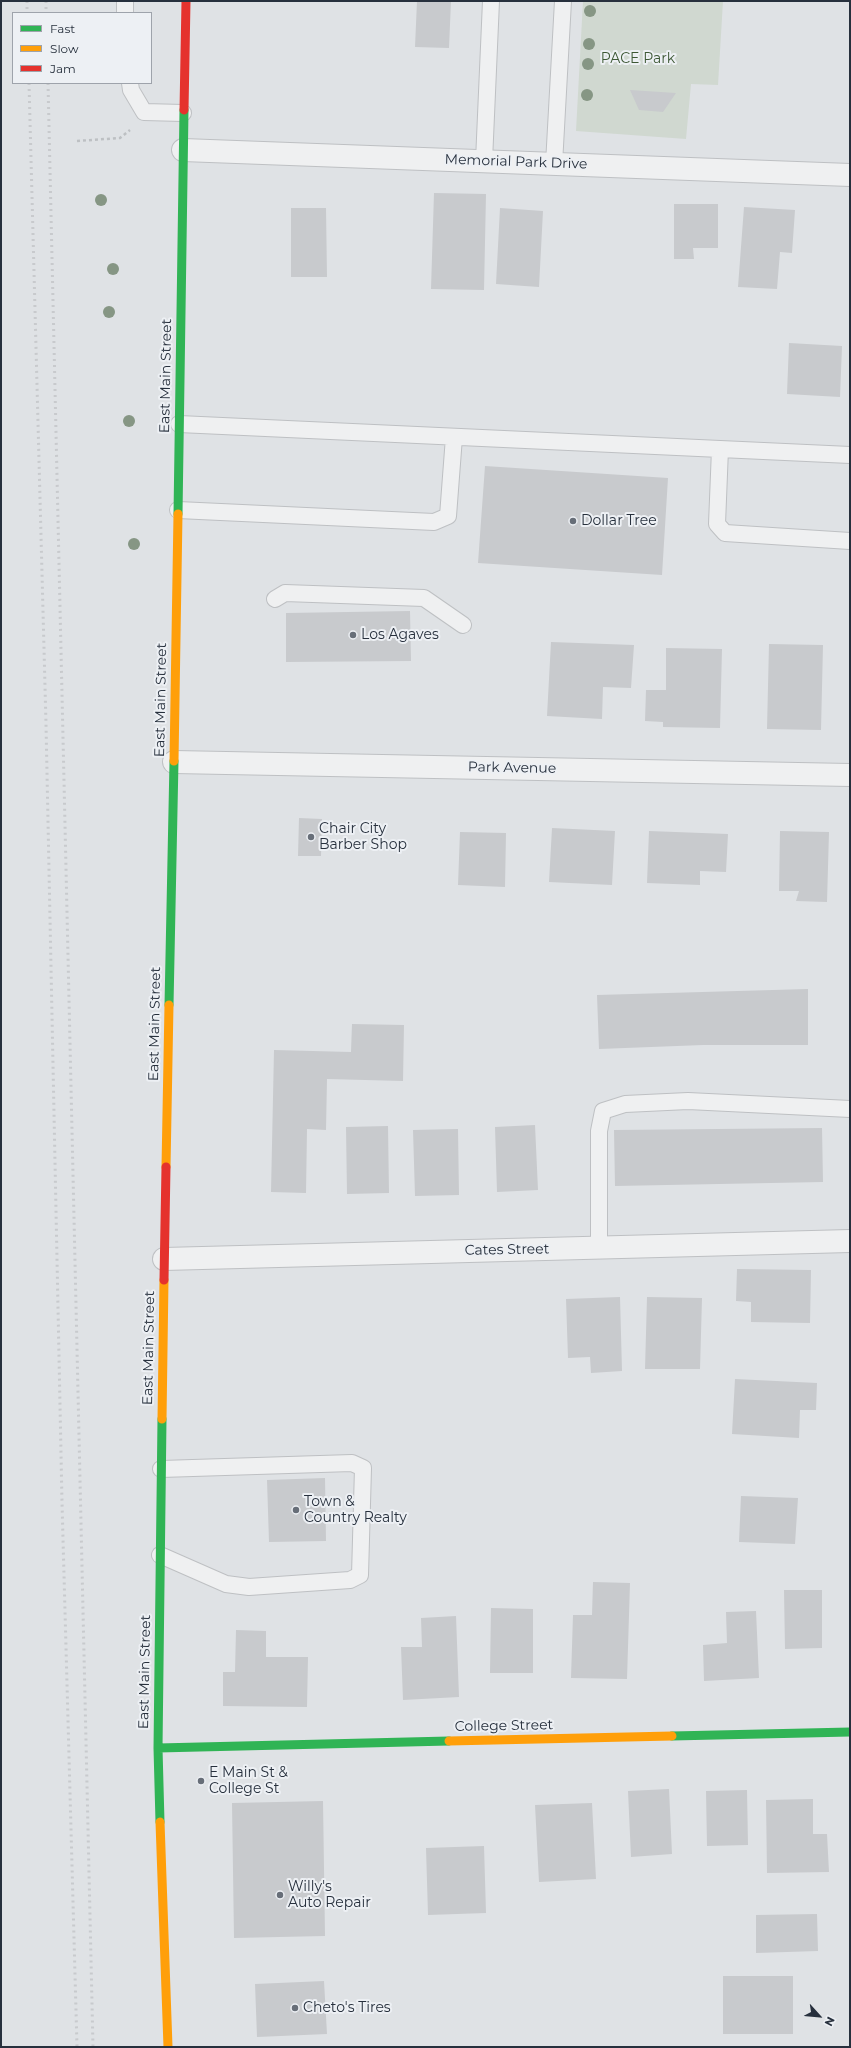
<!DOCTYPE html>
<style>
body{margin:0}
#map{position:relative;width:851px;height:2048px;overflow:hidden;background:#dfe2e5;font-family:Montserrat,sans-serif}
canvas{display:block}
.frame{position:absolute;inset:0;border:2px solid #27303d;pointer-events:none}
.legend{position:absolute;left:12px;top:12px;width:140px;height:72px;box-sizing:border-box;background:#edf0f4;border:1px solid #9ea3ab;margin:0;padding:5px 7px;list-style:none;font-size:12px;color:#27303d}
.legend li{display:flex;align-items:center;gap:8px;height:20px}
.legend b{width:20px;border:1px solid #9ea3ab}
.north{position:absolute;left:799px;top:1996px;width:40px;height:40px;-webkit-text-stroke:3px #edf0f4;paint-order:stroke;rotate:117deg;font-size:11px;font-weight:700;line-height:16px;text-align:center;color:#27303d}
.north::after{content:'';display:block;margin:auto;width:14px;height:18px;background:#27303d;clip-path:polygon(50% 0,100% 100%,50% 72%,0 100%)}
</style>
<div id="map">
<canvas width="851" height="2048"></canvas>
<div class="frame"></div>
<ul class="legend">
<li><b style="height:5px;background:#30b455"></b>Fast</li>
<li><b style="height:5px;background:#ff9f0a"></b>Slow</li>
<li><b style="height:5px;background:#e5322d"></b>Jam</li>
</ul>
<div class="north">N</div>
</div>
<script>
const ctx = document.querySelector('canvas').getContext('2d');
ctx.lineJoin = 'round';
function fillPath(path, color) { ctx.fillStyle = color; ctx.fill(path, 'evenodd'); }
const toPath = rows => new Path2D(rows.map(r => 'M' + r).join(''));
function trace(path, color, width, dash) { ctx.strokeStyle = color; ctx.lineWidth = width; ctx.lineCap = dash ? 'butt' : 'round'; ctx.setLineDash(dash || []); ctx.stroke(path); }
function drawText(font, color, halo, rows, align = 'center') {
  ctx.font = font + ' Montserrat,sans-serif'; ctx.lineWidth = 4; ctx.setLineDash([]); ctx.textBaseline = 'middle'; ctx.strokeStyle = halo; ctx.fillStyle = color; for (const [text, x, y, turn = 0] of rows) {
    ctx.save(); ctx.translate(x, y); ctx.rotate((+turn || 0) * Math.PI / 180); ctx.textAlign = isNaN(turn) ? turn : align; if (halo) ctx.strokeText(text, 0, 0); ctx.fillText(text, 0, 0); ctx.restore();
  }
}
fillPath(toPath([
 [583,1,723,1,718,85,691,84,686,139,576,131]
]), '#d0d8d0');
fillPath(toPath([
 [417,1,451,1,449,48,415,47],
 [630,90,676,93,663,112,639,110],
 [434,193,486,194,484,290,431,289],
 [674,204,718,204,718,248,693,248,694,259,674,259],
 [744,207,795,210,792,253,780,252,777,289,738,287],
 [291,208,326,208,327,277,291,277],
 [500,208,543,211,539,287,496,284],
 [789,343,842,346,840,397,787,394],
 [485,466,668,478,662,575,478,563],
 [410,611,411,661,286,662,286,613],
 [551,642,634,645,631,688,603,687,602,719,547,716],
 [769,644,823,645,821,730,767,729],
 [666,648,722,649,720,728,663,727,663,722,645,721,646,690,666,690],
 [299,818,322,819,321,856,298,856],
 [552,828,615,831,612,885,549,882],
 [649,831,728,834,726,872,700,871,700,885,647,883],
 [780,831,829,832,827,902,796,901,799,891,779,891],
 [460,832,506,833,505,887,458,885],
 [808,989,808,1045,703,1045,599,1049,597,995],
 [352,1024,404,1025,403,1081,327,1079,326,1130,307,1129,306,1193,271,1192,274,1050,351,1052],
 [535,1125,538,1190,497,1192,495,1127],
 [388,1126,389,1193,347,1194,346,1127],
 [822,1128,823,1182,615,1186,614,1130],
 [458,1129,459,1195,415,1196,413,1130],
 [737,1269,811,1270,810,1323,751,1322,751,1302,736,1301],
 [620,1297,622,1371,591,1373,590,1357,568,1358,566,1299],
 [647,1297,702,1298,700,1369,645,1369],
 [735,1379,817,1383,816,1410,800,1410,799,1438,732,1434],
 [325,1478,326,1541,269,1542,267,1480],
 [741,1496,798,1498,795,1544,739,1542],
 [593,1582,630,1583,627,1679,571,1678,573,1615,592,1615],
 [784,1590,822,1590,822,1648,785,1649],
 [491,1608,533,1609,533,1673,490,1673],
 [756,1611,759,1678,704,1681,703,1645,727,1643,726,1612],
 [456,1616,459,1697,403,1700,401,1647,422,1647,421,1618],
 [236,1630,266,1631,266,1657,308,1657,307,1707,223,1706,223,1672,235,1672],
 [669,1789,672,1854,631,1857,628,1791],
 [747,1790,748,1845,707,1846,706,1791],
 [813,1799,813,1834,827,1834,829,1872,767,1873,766,1800],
 [323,1801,325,1936,234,1938,232,1803],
 [592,1803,596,1879,539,1882,535,1805],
 [484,1846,486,1913,428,1915,426,1848],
 [817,1914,818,1951,756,1953,756,1915],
 [723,1976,793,1976,793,2034,723,2034],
 [324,1981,327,2034,257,2037,255,1984]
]), '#c8cacd');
const lane = toPath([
 [125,13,125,1],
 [130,83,131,90,144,112,183,113],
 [484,161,491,1],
 [554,164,563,1],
 [179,424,850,455],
 [720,449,717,524,725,533,850,541],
 [178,510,434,522,448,516,454,437],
 [275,599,285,593,424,598,463,625],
 [599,1248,599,1131,603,1111,625,1104,688,1101,850,1109],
 [160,1555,226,1584,249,1587,350,1580,360,1575,363,1468,352,1463,161,1469]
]);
const street = toPath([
 [183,150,850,175],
 [174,762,850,775],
 [164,1259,850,1241]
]);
trace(lane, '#bec0c3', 18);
trace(street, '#bec0c3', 24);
trace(toPath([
 [77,141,120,138,130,130]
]), '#bdc0c3', 2.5, [3, 3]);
trace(lane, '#eff0f1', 16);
trace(street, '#eff0f1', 22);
trace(toPath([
 [178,514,184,110],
 [169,1005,174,761],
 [672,1736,850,1732],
 [158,1748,449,1741],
 [160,1822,158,1748,162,1419]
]), '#30b455', 9);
trace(toPath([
 [174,761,178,514],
 [166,1167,169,1005],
 [162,1419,164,1280],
 [449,1741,672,1736],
 [160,1822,168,2047]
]), '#ff9f0a', 9);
trace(toPath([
 [184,110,186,1],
 [164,1280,166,1167]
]), '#e5322d', 9);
trace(toPath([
 [27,1,27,13],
 [46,1,46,13],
 [29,83,46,724,62,1502,77,2047],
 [48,83,93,2047]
]), '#c8cacd', 3, [2, 4]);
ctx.fillStyle = '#869684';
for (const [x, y] of [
 [590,11],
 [589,44],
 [588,64],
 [587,95],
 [101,200],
 [113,269],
 [109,312],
 [129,421],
 [134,544]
]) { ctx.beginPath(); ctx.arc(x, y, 6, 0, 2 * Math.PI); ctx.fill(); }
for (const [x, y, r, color] of [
 [573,521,4,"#676e78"],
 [353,635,4,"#676e78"],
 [311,837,4,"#676e78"],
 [296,1510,4,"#676e78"],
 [201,1781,4,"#676e78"],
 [280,1895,4,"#676e78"],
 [295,2008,4,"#676e78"]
]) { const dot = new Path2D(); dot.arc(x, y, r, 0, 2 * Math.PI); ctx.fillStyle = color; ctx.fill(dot); trace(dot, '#edf0f4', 1.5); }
drawText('14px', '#3d5835', '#edf0f4', [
 ["PACE Park",638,59]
]);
drawText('14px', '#27303d', '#edf0f4', [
 ["Memorial Park Drive",516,162,2],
 ["East Main Street",166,376,-89],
 ["East Main Street",161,700,-89],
 ["Park Avenue",512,768,1],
 ["East Main Street",155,1024,-89],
 ["Cates Street",507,1250,-1],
 ["East Main Street",149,1348,-89],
 ["East Main Street",145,1672,-89],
 ["College Street",504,1726,-1]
]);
drawText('14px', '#27303d', '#edf0f4', [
 ["Dollar Tree",581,521],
 ["Los Agaves",361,635],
 ["Chair City",319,829],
 ["Barber Shop",319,845],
 ["Town &",304,1502],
 ["Country Realty",304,1518],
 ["E Main St &",209,1773],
 ["College St",209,1789],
 ["Willy's",288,1887],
 ["Auto Repair",288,1903],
 ["Cheto's Tires",303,2008]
], 'left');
</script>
